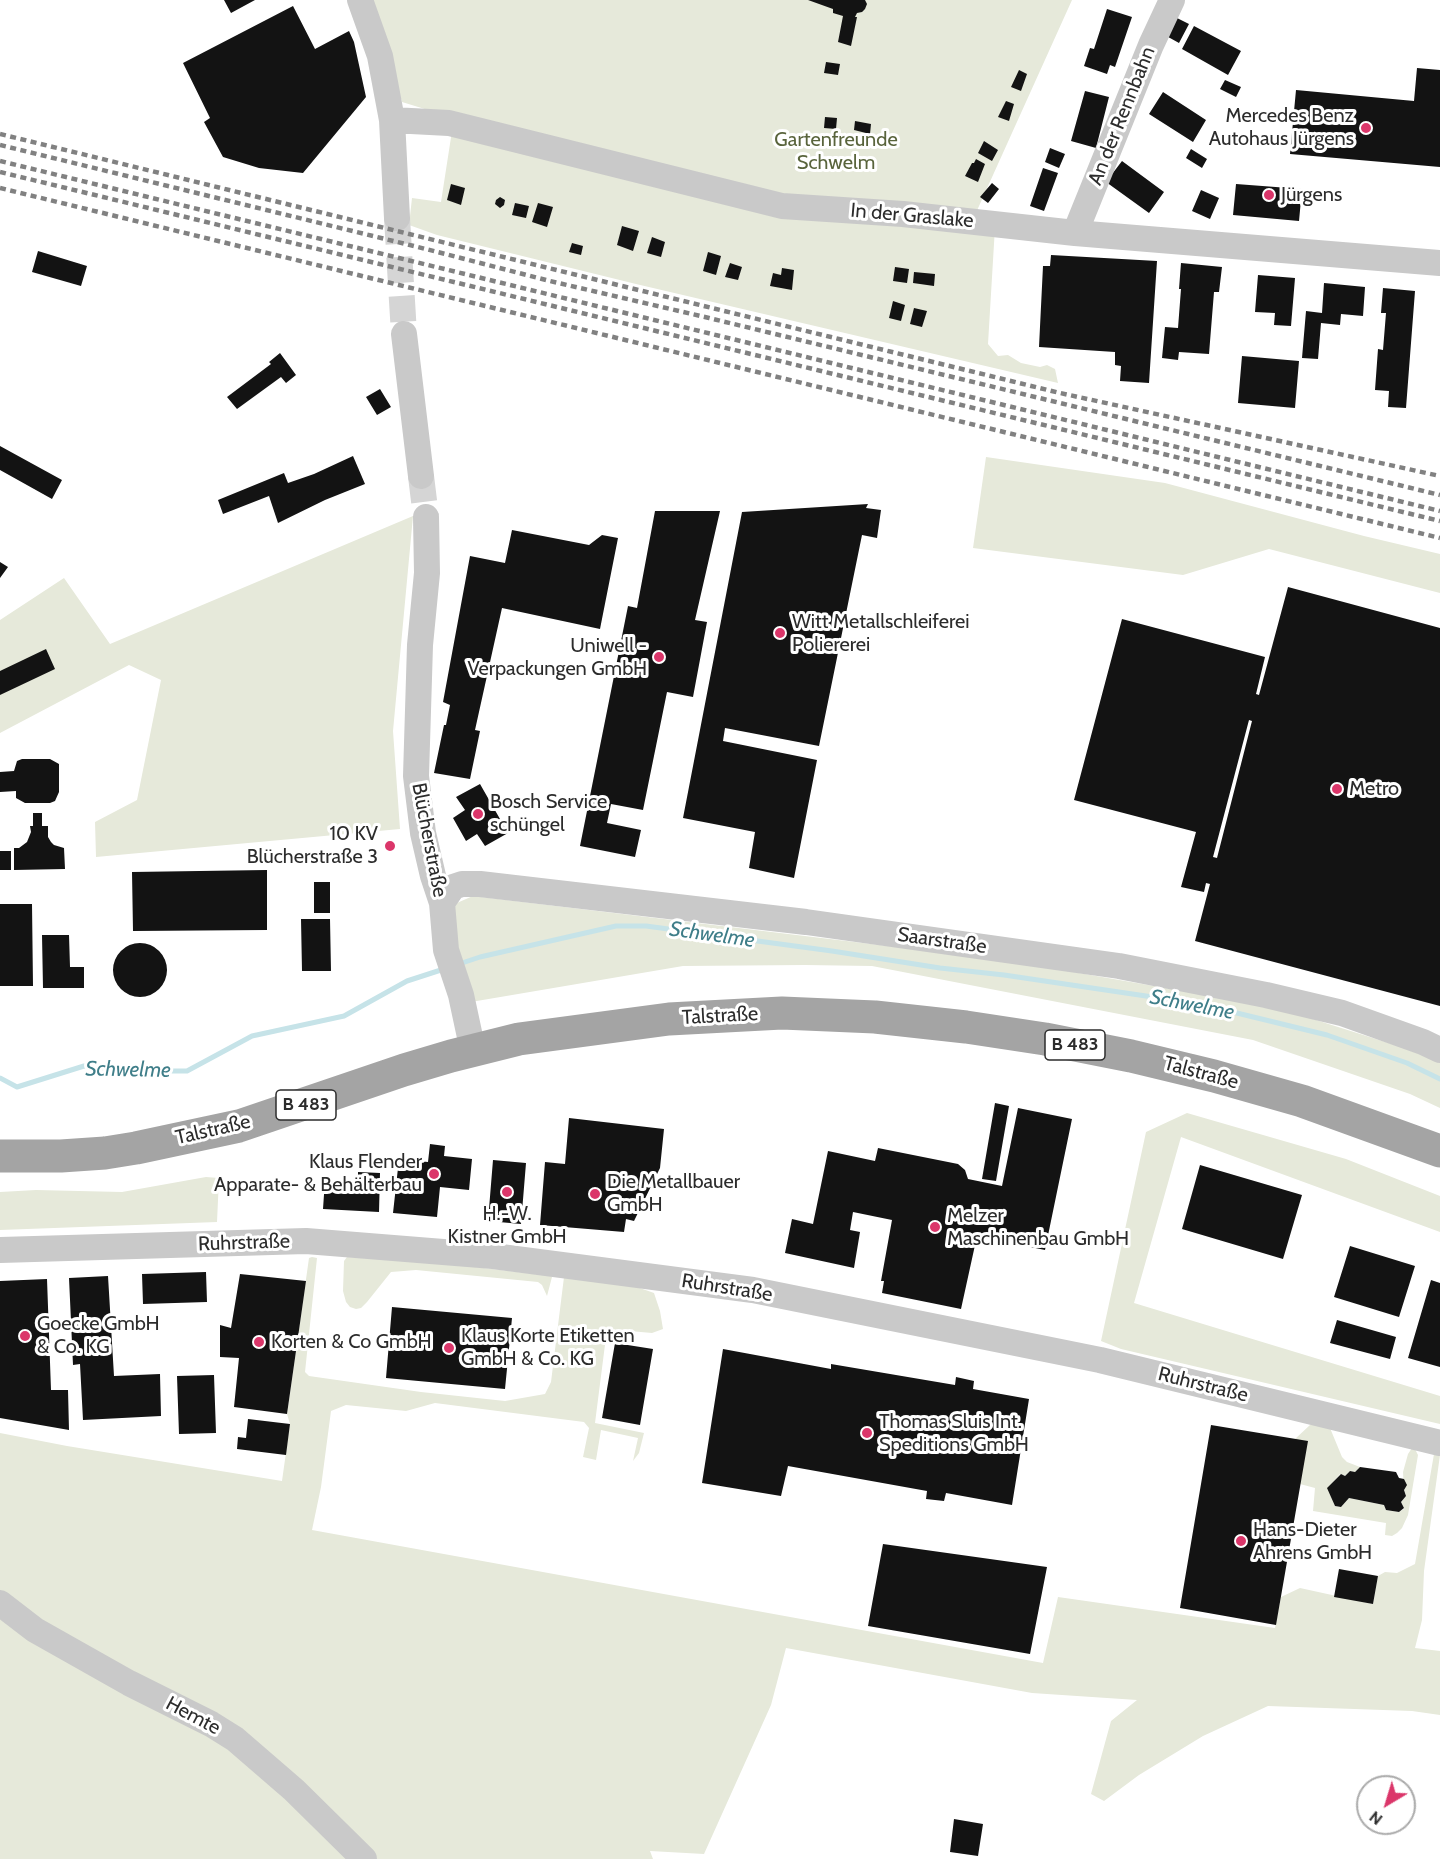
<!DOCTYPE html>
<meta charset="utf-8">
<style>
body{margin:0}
#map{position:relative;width:1440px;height:1859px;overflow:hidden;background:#fff;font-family:Cabin,sans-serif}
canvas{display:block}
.north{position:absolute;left:1356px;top:1775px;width:60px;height:60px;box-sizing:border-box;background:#fff;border:2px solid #ababab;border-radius:50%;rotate:218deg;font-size:16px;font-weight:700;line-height:24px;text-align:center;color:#2c2c2c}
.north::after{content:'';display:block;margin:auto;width:21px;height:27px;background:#db366a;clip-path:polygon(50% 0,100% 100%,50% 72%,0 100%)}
</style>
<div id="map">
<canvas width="1440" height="1859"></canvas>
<div class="north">N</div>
</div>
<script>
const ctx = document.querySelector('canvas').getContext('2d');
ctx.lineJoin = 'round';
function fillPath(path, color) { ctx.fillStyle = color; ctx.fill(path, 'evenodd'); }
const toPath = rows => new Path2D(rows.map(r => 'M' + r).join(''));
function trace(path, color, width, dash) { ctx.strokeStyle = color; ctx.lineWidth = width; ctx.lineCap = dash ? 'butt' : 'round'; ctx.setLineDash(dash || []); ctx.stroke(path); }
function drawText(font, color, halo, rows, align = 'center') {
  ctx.font = font + ' Cabin,sans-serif'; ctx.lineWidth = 6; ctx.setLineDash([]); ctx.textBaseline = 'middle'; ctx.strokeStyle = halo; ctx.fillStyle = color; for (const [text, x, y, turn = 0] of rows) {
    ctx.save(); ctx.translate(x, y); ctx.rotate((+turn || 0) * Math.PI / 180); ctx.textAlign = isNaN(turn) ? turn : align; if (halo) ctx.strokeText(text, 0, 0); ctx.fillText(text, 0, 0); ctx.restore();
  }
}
fillPath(toPath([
 [373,0,1072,0,970,226,995,227,988,344,998,356,1008,355,1021,363,1040,367,1047,365,1055,369,1058,383,636,284,437,235,409,225,412,198,441,202,454,118,402,102],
 [986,457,1165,483,1364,536,1440,554,1440,593,1269,549,1183,575,973,548],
 [413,516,393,731,400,829,96,857,95,822,137,800,161,680,129,665,0,733,0,620,64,578,110,644],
 [473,896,1004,960,1275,1007,1417,1052,1440,1063,1440,1108,1410,1094,1253,1040,872,966,805,965,683,966,465,1003,436,912],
 [1187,1113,1346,1159,1440,1196,1440,1232,1181,1137,1134,1303,1440,1396,1440,1424,1121,1349,1101,1341,1146,1132],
 [206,1177,219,1178,217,1222,0,1230,0,1192,36,1190,122,1192],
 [312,1257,317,1258,305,1372,309,1376,421,1392,505,1401,545,1394,551,1382,564,1277,634,1286,654,1293,660,1311,663,1329,652,1333,607,1329,595,1423,644,1433,639,1453,633,1461,638,1438,601,1430,596,1460,583,1457,589,1428,584,1422,435,1403,406,1411,346,1405,331,1411,321,1487,312,1530,1043,1663,1058,1597,1275,1628,1281,1597,1300,1588,1373,1604,1378,1576,1385,1572,1397,1573,1415,1564,1434,1454,1440,1455,1424,1571,1422,1620,1415,1648,1440,1651,1440,1715,1412,1711,1268,1706,1203,1736,1139,1775,1104,1801,1091,1794,1111,1721,1137,1700,1032,1693,786,1648,771,1705,704,1854,650,1851,653,1859,0,1859,0,1433,67,1446,282,1481,290,1424,287,1414,309,1258],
 [347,1257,450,1264,551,1276,552,1277,547,1296,542,1285,538,1282,416,1270,391,1272,367,1302,361,1308,356,1309,350,1307,346,1302,343,1291,344,1261],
 [1317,1424,1330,1428,1342,1457,1347,1462,1360,1467,1355,1472,1350,1471,1345,1476,1340,1474,1328,1488,1335,1506,1341,1507,1349,1498,1384,1505,1386,1510,1399,1512,1404,1509,1401,1502,1406,1496,1404,1490,1403,1472,1408,1454,1412,1448,1415,1449,1418,1455,1408,1515,1402,1528,1397,1533,1392,1536,1385,1535,1386,1523,1313,1511,1315,1488,1300,1484,1295,1439,1310,1425]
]), '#e6e9da');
trace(toPath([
 [459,964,480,957,616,926,646,926,832,951,940,968,1004,975,1200,1004,1327,1035,1407,1063,1440,1079],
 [0,1078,17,1087,84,1066,133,1071,187,1071,252,1036,344,1016,407,981,444,969]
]), '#c6e3e8', 5);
fillPath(toPath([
 [224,0,255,0,231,13],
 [808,0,865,0,867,4,865,9,862,12,857,13,855,17,857,17,851,46,838,42,843,16,833,13,833,9],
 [293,6,315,49,349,31,354,42,366,97,303,173,259,168,223,157,204,122,210,118,183,63],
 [1107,9,1132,17,1115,67,1110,65,1107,74,1084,66,1090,48,1094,49],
 [1171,15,1189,24,1179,43,1161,33],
 [1194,26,1241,51,1228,75,1182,49],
 [826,62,840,64,838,75,824,73],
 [1417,68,1440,70,1440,167,1290,154,1296,90,1414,101],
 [1019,70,1027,74,1021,91,1011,87],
 [1225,80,1241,87,1236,97,1220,89],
 [1085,91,1109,97,1096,148,1071,141],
 [1163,92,1206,120,1193,142,1149,114],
 [1006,101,1014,104,1009,121,998,117],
 [825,117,837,118,836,129,824,128],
 [855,121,871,124,870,134,854,130],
 [984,141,998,150,992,161,978,153],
 [1050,148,1065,154,1059,168,1045,162],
 [1191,149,1207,159,1202,168,1186,158],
 [976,159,985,164,978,182,965,176,972,163,974,163],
 [1122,161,1164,192,1149,213,1106,182],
 [1043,168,1058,173,1044,211,1030,206],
 [992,183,999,189,988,203,980,197],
 [451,184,465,188,461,205,447,200],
 [1236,184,1302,189,1299,221,1233,215],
 [1201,190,1219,198,1210,219,1192,211],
 [500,197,505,200,504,205,500,208,495,204,496,200],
 [515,203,529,206,526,218,512,215],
 [538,203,553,207,547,227,532,222],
 [622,226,639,231,633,251,617,245],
 [652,237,665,242,661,257,647,253],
 [572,243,583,246,581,255,569,252],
 [38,251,87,266,81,286,32,272],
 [708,252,721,256,716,275,703,271],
 [1051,255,1157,261,1149,383,1120,381,1121,366,1115,365,1115,352,1039,347,1043,266,1050,266],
 [730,263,742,267,738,280,725,277],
 [1181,263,1222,267,1219,292,1214,292,1209,354,1179,352,1178,360,1162,358,1165,327,1178,328,1181,289,1179,289],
 [895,267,909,269,907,283,893,281],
 [782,268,794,270,792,290,770,286,773,273,781,275],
 [914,272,935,274,934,286,913,283],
 [1258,275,1295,278,1291,326,1274,325,1275,313,1255,312],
 [1324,283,1365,287,1363,316,1341,314,1340,325,1321,323,1318,359,1302,358,1306,311,1322,313],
 [1383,288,1415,291,1406,408,1388,407,1389,391,1375,390,1378,349,1383,350,1386,313,1381,313],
 [893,301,905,305,901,321,889,318],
 [914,308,927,311,922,327,910,324],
 [280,353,296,375,286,383,281,377,237,409,227,397,271,364,269,362],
 [1242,356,1299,361,1295,408,1238,403],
 [380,389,391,407,377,415,366,397],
 [0,446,62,480,52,499,0,470],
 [353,456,365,484,325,500,278,523,269,496,223,514,218,500,284,473,288,483,314,474],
 [868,504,866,508,881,510,877,538,862,535,819,746,725,728,723,741,817,760,794,878,749,868,755,832,683,818,742,512],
 [655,511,720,511,695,620,707,622,693,697,667,692,643,810,611,804,607,823,641,830,635,857,580,846,628,606,637,608],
 [512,530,589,545,602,535,618,538,600,629,502,608,475,730,480,731,470,779,434,773,444,725,446,725,450,705,443,702,470,556,505,563],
 [0,562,8,567,0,578],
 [1288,587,1440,628,1440,1006,1195,941,1210,884,1206,883,1204,892,1181,887,1196,832,1074,800,1122,619,1265,657,1256,694,1259,695],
 [1249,720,1252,721,1217,858,1213,857],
 [46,649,55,669,0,695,0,671],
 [22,759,50,759,59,764,59,792,55,801,50,803,25,803,16,798,16,791,0,792,0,772,14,771,17,761],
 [480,784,508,833,485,846,477,834,466,841,453,818,465,810,456,797],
 [33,813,42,813,42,826,48,826,48,837,51,842,54,845,64,848,65,869,14,870,14,848,19,848,27,842,31,832,30,826,33,826],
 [0,851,11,851,11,870,0,870],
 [267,870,267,930,133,931,132,872],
 [314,882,330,882,330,913,314,913],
 [0,904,32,904,33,986,0,986],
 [301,919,330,919,331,971,302,971],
 [42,935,69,935,70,967,84,967,84,988,43,988],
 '113 970a27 27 0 1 1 54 0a27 27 0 1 1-54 0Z',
 [995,1103,1009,1106,996,1181,982,1179],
 [1018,1108,1072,1119,1045,1250,977,1236,961,1309,882,1293,884,1281,881,1281,892,1220,853,1212,850,1230,860,1232,854,1268,785,1253,792,1219,813,1224,828,1151,875,1161,878,1148,958,1164,965,1170,968,1179,1002,1186],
 [569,1118,664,1129,660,1168,634,1221,626,1219,624,1232,540,1225,545,1162,565,1164],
 [430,1144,445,1146,444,1156,472,1159,469,1190,440,1187,437,1217,393,1213,399,1159,428,1162],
 [493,1160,526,1163,521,1224,488,1221],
 [1200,1165,1302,1195,1283,1259,1182,1229],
 [358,1172,380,1173,379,1212,323,1209,325,1180,358,1181],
 [1350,1246,1415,1266,1399,1317,1334,1297],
 [206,1272,207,1302,143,1304,142,1274],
 [240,1274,306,1281,287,1414,234,1407,239,1358,220,1357,220,1325,231,1328],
 [108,1276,114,1376,160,1374,161,1416,83,1420,80,1364,73,1365,69,1278],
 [47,1279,51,1390,68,1390,69,1430,0,1418,0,1281],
 [1431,1280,1440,1283,1440,1367,1408,1358],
 [392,1307,512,1318,505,1389,386,1378],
 [1337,1320,1396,1337,1390,1359,1330,1343],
 [615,1343,653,1349,640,1425,602,1418],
 [723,1349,831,1369,831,1364,955,1385,956,1377,974,1381,973,1389,1029,1399,1012,1505,946,1493,944,1501,926,1499,927,1491,788,1466,781,1496,702,1483],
 [214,1375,216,1433,179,1434,177,1376],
 [248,1419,290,1424,286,1455,237,1449,238,1437,246,1438],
 [1211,1425,1308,1441,1276,1625,1180,1608],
 [1360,1467,1396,1472,1399,1478,1404,1479,1407,1485,1404,1490,1406,1496,1401,1502,1404,1508,1399,1512,1386,1510,1384,1505,1349,1498,1341,1507,1335,1506,1327,1488,1341,1474,1345,1476,1350,1471,1355,1472],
 [883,1544,1047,1567,1030,1654,868,1626],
 [1339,1569,1378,1576,1373,1604,1334,1597],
 [954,1819,983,1824,978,1856,950,1852]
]), '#131313');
trace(toPath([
 [397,218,404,334],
 [421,476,426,517]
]), '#d5d5d5', 26, [26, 13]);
trace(toPath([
 [360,0,380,56,392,120,397,218],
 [392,120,449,123,782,206,903,214,1075,233,1440,263],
 [1075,233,1151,45,1172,0],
 [404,334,421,476],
 [426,517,427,573,420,645,416,776,423,833,433,876,442,903,446,950,461,995,473,1051],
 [442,903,453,887,462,884,480,884,806,922,1119,966,1266,995,1342,1013,1423,1042,1440,1050],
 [0,1250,306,1241,493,1256,753,1290,1100,1360,1440,1443],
 [0,1603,35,1630,129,1683,211,1724,235,1739,294,1790,364,1859]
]), '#c9c9c9', 26);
trace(toPath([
 [0,1156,61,1156,105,1153,136,1148,239,1126,404,1070,451,1056,519,1039,669,1019,782,1013,875,1017,966,1027,1045,1039,1131,1056,1214,1076,1302,1101,1440,1151]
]), '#a4a4a4', 33);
trace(toPath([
 [0,134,1060,393,1440,476],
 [0,145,418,247,550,281,709,318,1440,495],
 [0,161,1440,511],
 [0,172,1440,521],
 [0,188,1440,538]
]), '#818181', 4.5, [6, 4.5]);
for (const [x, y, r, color] of [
 [1366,128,6,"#db366a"],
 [1269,195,6,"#db366a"],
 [780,633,6,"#db366a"],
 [659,657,6,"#db366a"],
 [1337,789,6,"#db366a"],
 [478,814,6,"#db366a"],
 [390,846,6,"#db366a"],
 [434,1174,6,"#db366a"],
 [507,1192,6,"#db366a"],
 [595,1194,6,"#db366a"],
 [935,1227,6,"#db366a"],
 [25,1336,6,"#db366a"],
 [259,1342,6,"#db366a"],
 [449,1348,6,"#db366a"],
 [867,1433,6,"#db366a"],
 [1241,1541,6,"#db366a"]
]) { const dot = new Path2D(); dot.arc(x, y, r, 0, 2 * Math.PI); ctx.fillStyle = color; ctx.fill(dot); trace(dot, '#fff', 2); }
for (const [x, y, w] of [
 [1075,1045,60],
 [306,1105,60]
]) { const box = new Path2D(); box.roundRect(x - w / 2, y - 15, w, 30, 4.5); ctx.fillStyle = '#fff'; ctx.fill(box); trace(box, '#2c2c2c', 1.5); }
drawText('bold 18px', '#2c2c2c', null, [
 ["B 483",1075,1045],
 ["B 483",306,1105]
]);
drawText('20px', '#2c2c2c', '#fff', [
 ["An der Rennbahn",1122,116,-68],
 ["In der Graslake",912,216,5],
 ["Blücherstraße",429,840,79],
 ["Saarstraße",942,941,8],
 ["Talstraße",720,1016,-3],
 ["Talstraße",1201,1073,15],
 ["Talstraße",213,1130,-13],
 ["Ruhrstraße",244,1243,-2],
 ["Ruhrstraße",727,1288,9],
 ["Ruhrstraße",1203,1385,14],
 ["Hemte",193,1716,28]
]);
drawText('20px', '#2c2c2c', '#fff', [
 ["Mercedes Benz",1354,116,"right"],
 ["Autohaus Jürgens",1354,139,"right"],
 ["Jürgens",1281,195],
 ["Witt Metallschleiferei",792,622],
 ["Poliererei",792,645],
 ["Uniwell -",647,646,"right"],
 ["Verpackungen GmbH",647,669,"right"],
 ["Metro",1349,789],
 ["Bosch Service",490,802],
 ["schüngel",490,825],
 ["10 KV",378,834,"right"],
 ["Blücherstraße 3",378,857,"right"],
 ["Klaus Flender",422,1162,"right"],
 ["Apparate- & Behälterbau",422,1185,"right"],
 ["Die Metallbauer",607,1182],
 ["GmbH",607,1205],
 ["H.-W.",507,1214,"center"],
 ["Kistner GmbH",507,1237,"center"],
 ["Melzer",947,1216],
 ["Maschinenbau GmbH",947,1239],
 ["Goecke GmbH",37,1324],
 ["& Co. KG",37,1347],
 ["Klaus Korte Etiketten",461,1336],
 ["GmbH & Co. KG",461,1359],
 ["Korten & Co GmbH",271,1342],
 ["Thomas Sluis Int.",879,1422],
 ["Speditions GmbH",879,1445],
 ["Hans-Dieter",1253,1530],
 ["Ahrens GmbH",1253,1553]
], 'left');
drawText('20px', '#59643c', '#fff', [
 ["Gartenfreunde",836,140],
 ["Schwelm",836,163]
]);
drawText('italic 21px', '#3f7e89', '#fff', [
 ["Schwelme",712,935,8],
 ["Schwelme",1192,1005,11],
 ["Schwelme",128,1070,1]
]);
</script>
